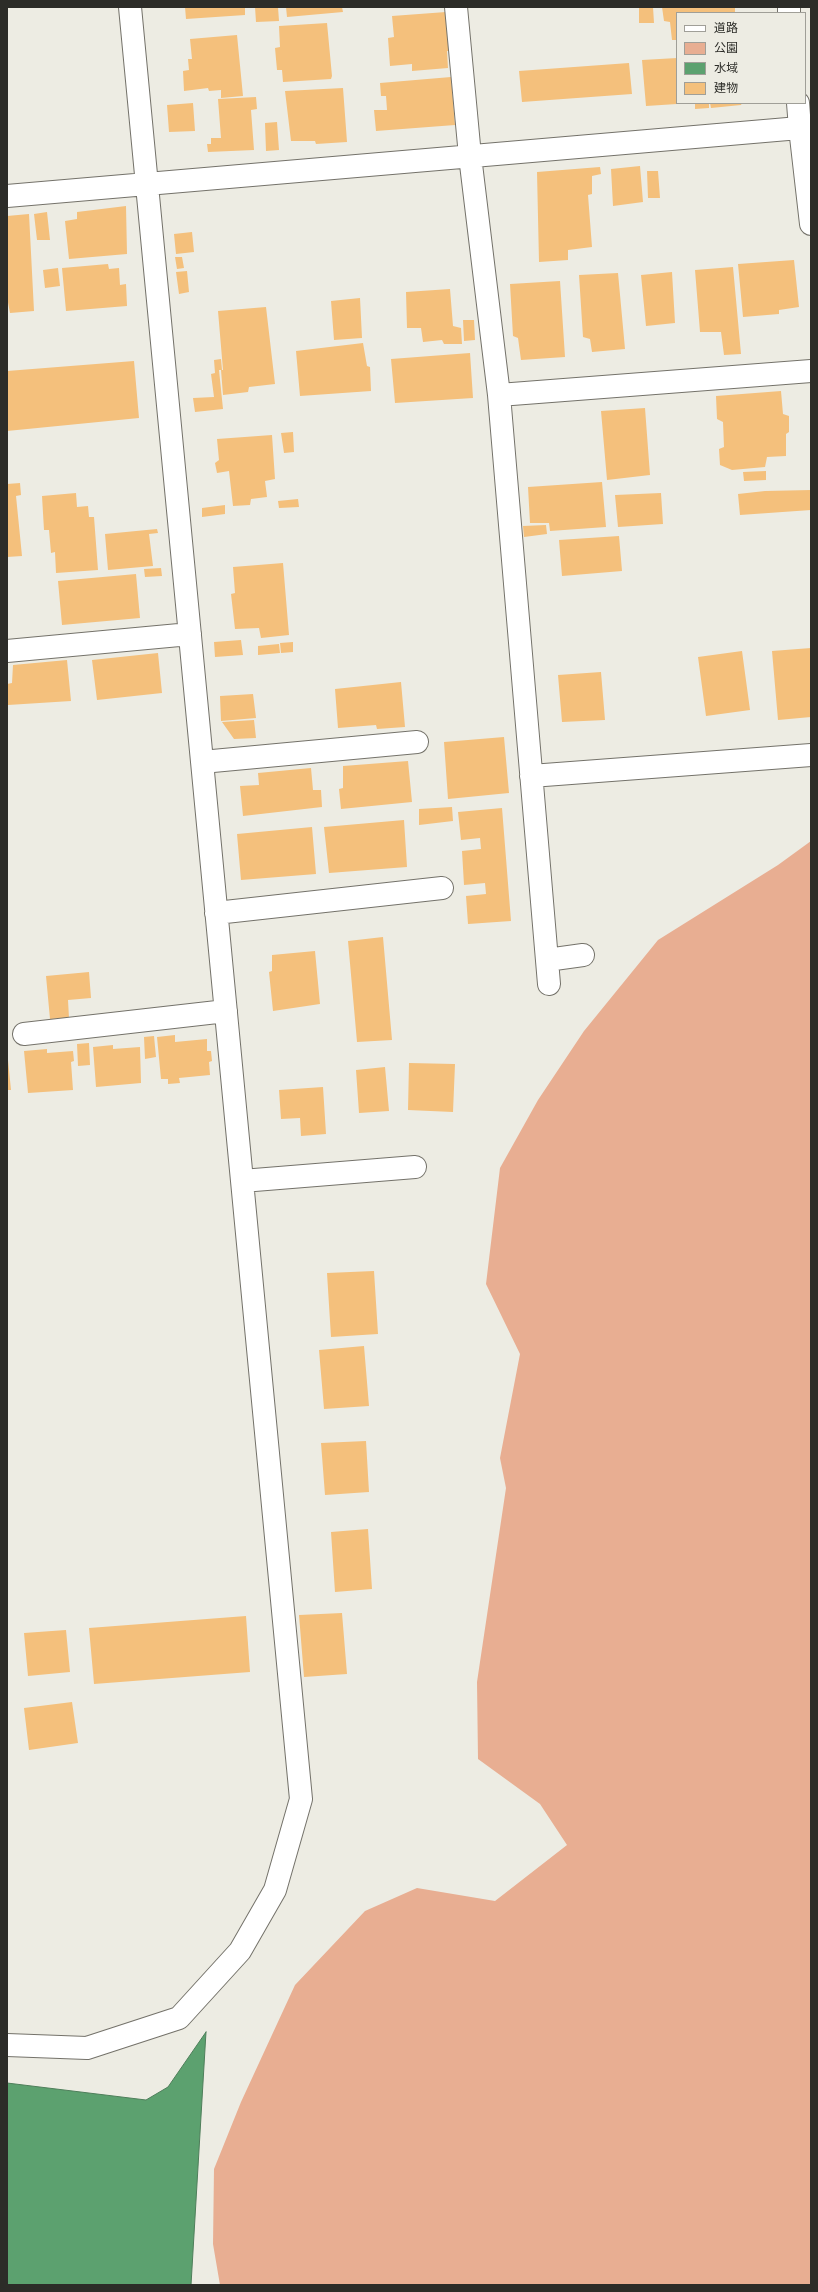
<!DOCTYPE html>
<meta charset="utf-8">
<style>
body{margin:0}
#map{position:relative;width:818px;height:2292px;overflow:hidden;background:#edece3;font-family:Spectral,"Noto Sans JP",serif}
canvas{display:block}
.frame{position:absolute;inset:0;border:8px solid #2c2c28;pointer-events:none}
.legend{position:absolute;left:676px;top:12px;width:130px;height:92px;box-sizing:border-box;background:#edece3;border:1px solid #a09f98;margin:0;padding:5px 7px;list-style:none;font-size:12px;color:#2c2c28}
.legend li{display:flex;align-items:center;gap:8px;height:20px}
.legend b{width:20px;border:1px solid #a09f98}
</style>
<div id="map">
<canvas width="818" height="2292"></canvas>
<div class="frame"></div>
<ul class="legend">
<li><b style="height:5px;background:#fff"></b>道路</li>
<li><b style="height:11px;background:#e8ae92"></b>公園</li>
<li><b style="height:11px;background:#5ca16f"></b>水域</li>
<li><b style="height:11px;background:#f4c07c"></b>建物</li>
</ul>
</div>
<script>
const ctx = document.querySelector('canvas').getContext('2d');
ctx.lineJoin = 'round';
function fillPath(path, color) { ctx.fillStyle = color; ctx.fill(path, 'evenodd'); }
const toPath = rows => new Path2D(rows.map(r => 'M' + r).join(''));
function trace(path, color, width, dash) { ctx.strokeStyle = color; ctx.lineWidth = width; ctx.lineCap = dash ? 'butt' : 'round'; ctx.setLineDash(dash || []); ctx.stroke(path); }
fillPath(toPath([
 [811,841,811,2285,220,2285,213,2244,214,2169,241,2102,295,1985,365,1911,417,1888,495,1901,567,1845,540,1804,478,1759,477,1682,506,1488,500,1458,520,1354,486,1284,500,1168,538,1100,584,1031,658,940,778,865]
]), '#e8ae92');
const water = toPath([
 [206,2032,191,2285,7,2285,7,2083,146,2100,168,2087,206,2032]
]);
fillPath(water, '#5ca16f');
trace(water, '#4e7e5a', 1);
fillPath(toPath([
 [185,7,245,7,245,15,186,19],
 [255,7,278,7,279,21,256,22],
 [286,7,342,7,343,12,287,17],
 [639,7,653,7,654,23,639,23],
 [662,7,735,7,735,13,677,13,677,40,672,40,670,22,664,21],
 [446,12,449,51,447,51,448,68,412,71,412,64,390,66,388,38,394,37,392,16],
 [327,23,332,76,331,79,283,82,282,70,277,70,275,48,280,47,279,26],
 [237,35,243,96,221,98,221,90,209,91,208,88,184,91,183,71,189,70,188,59,192,59,190,39],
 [677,58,677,104,646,106,642,60],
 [629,63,632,94,522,102,519,71],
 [451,77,455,125,376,131,374,110,387,110,386,96,381,96,380,83],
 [343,88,347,142,316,144,315,141,291,141,285,91],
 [256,97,257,109,251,110,254,150,208,152,207,144,211,144,211,138,221,138,218,99],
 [193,103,195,131,169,132,167,105],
 [695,103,709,103,709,108,695,109],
 [710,103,742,103,741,105,711,108],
 [277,122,279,150,266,151,265,123],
 [640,166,643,202,613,206,611,169],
 [600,167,601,174,592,176,592,194,588,195,592,247,568,250,568,260,539,262,537,172],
 [647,171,658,171,660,198,648,198],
 [126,206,127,254,69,259,65,221,77,219,77,212],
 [47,212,50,240,37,240,34,214],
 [29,214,34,311,10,313,7,297,7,216],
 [192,232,194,252,176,254,174,234],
 [175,257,182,257,184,268,177,269],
 [794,260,799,307,779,310,779,314,743,317,738,264],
 [108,264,109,269,119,268,120,285,126,284,127,306,66,311,62,268],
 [733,267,741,354,724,355,721,332,700,332,695,270],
 [58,268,60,286,45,288,43,270],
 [187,271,189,292,179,294,176,272],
 [672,272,675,323,646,326,641,275],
 [618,273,625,349,592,352,590,339,583,337,579,275],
 [560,281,565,357,521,360,518,338,513,336,510,284],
 [450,289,453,326,461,328,462,344,444,344,442,340,423,342,421,328,407,328,406,292],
 [360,298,362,338,334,340,331,301],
 [266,307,275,384,249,387,248,392,223,395,221,370,223,370,218,311],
 [463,320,474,320,475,340,464,341],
 [363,343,367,366,370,367,371,391,300,396,296,351],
 [470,353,473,398,395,403,391,359],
 [221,359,222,370,219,370,223,409,195,412,193,398,214,397,211,374,215,373,214,360],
 [134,361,139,418,7,431,7,371],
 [781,391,783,414,789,416,789,432,786,434,786,456,767,457,765,467,732,470,720,465,719,449,724,447,723,422,717,419,716,396],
 [645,408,650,475,607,480,601,411],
 [293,432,294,452,284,453,281,433],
 [272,435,275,479,265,481,267,497,251,499,250,505,233,506,229,471,217,473,215,463,219,460,217,439],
 [766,471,766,480,744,481,743,472],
 [602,482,606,527,550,531,549,523,530,523,528,487],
 [20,483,21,495,16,496,22,556,7,557,7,484],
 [811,490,811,510,740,515,738,494,765,491],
 [76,493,77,507,88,506,89,517,94,517,98,570,56,573,55,552,51,553,49,530,44,530,42,496],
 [661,493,663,524,618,527,615,495],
 [298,499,299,507,279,508,278,501],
 [225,505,225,514,202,517,202,508],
 [546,525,547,534,524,537,523,526],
 [157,529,158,533,149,534,153,566,108,570,105,534],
 [619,536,622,571,562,576,559,540],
 [283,563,289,635,261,638,259,628,235,629,231,594,235,593,233,567],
 [161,568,162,576,145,577,144,569],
 [136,574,140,618,62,625,58,581],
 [241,640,243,655,215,657,214,642],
 [293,642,293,652,281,653,280,643],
 [279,644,280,653,258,655,258,646],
 [811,648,811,717,778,720,772,651],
 [742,651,750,710,706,716,698,657],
 [158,653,162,693,97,700,92,660],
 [67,660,71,701,8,705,7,684,12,683,13,665],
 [601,672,605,720,562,722,558,675],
 [401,682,405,727,377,729,376,725,338,728,335,689],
 [253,694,256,718,221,721,220,696],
 [254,720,256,738,234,739,222,722],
 [504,737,509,793,448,799,444,742],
 [408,761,412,802,341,809,339,789,343,788,343,766],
 [311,768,313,790,321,790,322,807,243,816,240,786,259,785,258,773],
 [452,807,453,821,419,825,419,809],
 [502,808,511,921,468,924,466,896,486,894,485,883,464,885,462,851,481,849,480,838,461,840,458,812],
 [404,820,407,867,329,873,324,827],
 [312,827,316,874,241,880,237,834],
 [383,937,392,1040,357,1042,348,941],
 [315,951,320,1004,273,1011,269,972,272,971,272,955],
 [89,972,91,998,68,1000,69,1018,50,1019,46,976],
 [175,1035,175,1042,207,1039,207,1051,211,1051,212,1061,209,1062,210,1075,179,1078,180,1083,168,1084,168,1079,161,1079,157,1037],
 [154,1036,156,1057,145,1059,144,1037],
 [89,1043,90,1065,78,1066,77,1044],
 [113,1045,113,1049,140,1047,141,1083,96,1087,93,1047],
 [47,1049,47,1053,73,1051,74,1061,71,1062,73,1090,28,1093,24,1051],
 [7,1050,11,1090,7,1090],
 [409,1063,455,1064,453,1112,408,1110],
 [385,1067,389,1111,359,1113,356,1070],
 [323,1087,326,1134,301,1136,300,1118,281,1119,279,1090],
 [374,1271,378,1334,331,1337,327,1273],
 [364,1346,369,1406,324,1409,319,1350],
 [366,1441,369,1492,325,1495,321,1443],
 [368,1529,372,1589,335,1592,331,1532],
 [342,1613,347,1674,304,1677,299,1615],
 [246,1616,250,1672,94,1684,89,1628],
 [66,1630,70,1672,28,1676,24,1633],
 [72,1702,78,1743,29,1750,24,1708]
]), '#f4c07c');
const street = toPath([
 [456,7,470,156,499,395,549,984],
 [800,128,811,224],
 [7,196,811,127],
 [499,395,811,371],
 [7,651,190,634],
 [202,762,417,742],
 [531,776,811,755],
 [216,913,442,888],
 [547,960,583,955],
 [24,1034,226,1011],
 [242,1181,415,1167],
 [7,2045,87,2048,179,2018,240,1951,275,1890,301,1799,130,7]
]);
const secondary = toPath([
 [789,7,789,13],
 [798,103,800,128]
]);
trace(street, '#74726a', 24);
trace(secondary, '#74726a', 24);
trace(street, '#fff', 22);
trace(secondary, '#fff', 22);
</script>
